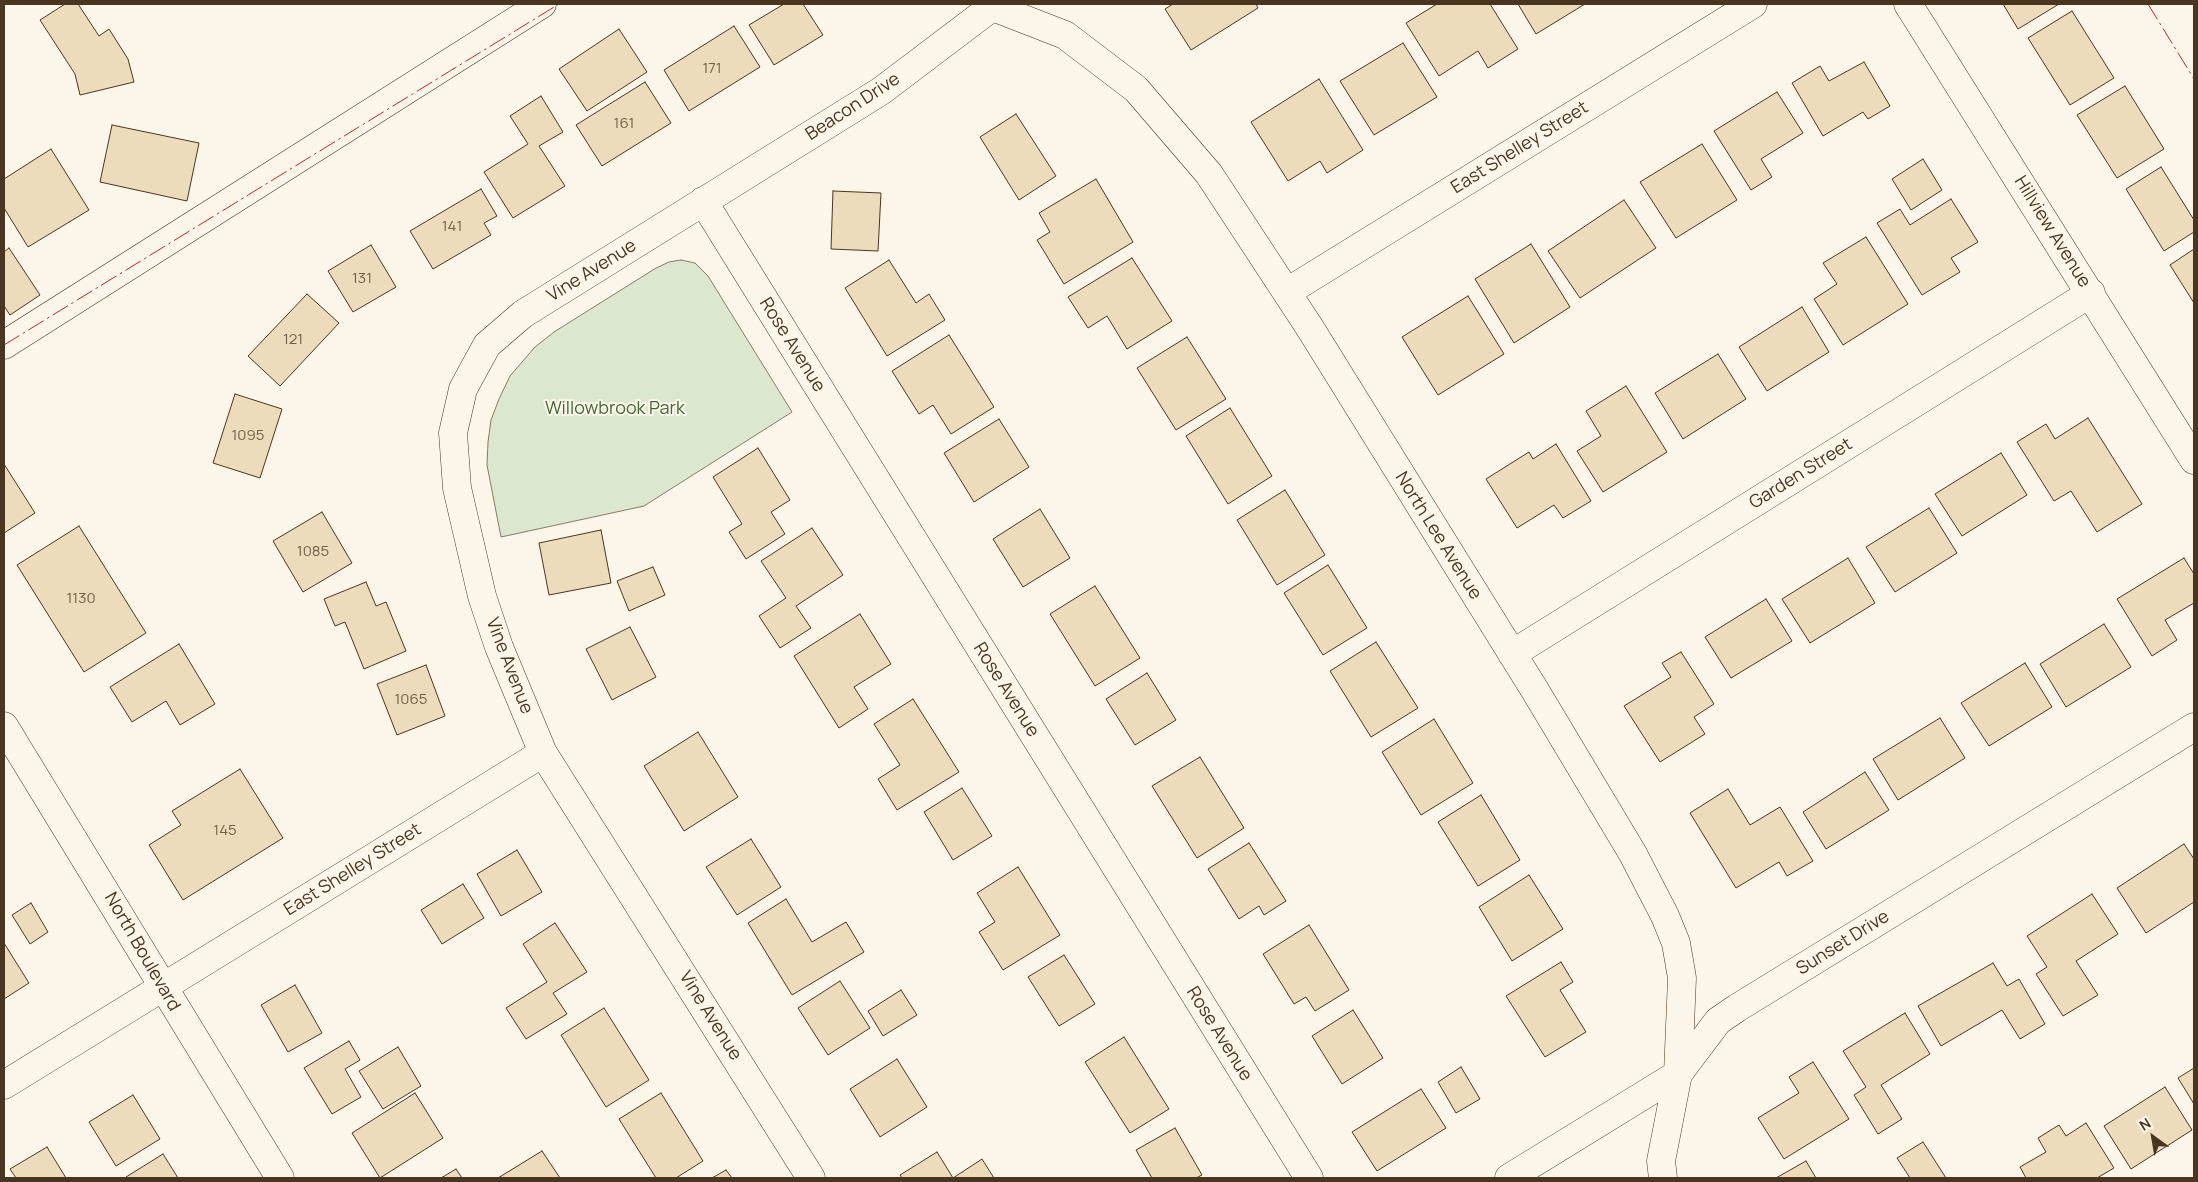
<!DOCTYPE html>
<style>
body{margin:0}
#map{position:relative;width:2198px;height:1182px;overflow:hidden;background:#fbf6e9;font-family:Manrope,sans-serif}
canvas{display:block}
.frame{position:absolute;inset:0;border:5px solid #4a3520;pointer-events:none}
.north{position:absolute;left:2128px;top:1112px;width:50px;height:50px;-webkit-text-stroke:4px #fbf6e9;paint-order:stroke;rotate:328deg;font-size:14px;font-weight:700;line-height:20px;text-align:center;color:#4a3520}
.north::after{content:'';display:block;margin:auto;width:18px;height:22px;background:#4a3520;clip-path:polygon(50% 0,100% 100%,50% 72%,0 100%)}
</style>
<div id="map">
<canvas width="2198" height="1182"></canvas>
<div class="frame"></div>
<div class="north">N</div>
</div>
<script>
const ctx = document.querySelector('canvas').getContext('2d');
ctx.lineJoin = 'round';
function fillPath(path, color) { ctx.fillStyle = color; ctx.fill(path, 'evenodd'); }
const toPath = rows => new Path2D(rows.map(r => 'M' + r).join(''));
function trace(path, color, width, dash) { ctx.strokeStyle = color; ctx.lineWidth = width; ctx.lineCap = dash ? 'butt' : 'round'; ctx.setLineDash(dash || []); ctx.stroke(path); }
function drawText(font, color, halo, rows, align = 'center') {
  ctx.font = font + ' Manrope,sans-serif'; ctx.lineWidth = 4; ctx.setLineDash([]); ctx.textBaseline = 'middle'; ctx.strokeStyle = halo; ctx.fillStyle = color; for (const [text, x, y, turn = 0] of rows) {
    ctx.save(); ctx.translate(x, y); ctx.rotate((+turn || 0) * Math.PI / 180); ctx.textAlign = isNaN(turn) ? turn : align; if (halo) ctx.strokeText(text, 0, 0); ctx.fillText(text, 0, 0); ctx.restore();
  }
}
const green = toPath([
 [681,260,695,263,708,276,792,412,644,506,501,537,487,465,488,442,491,420,499,399,510,376,535,347,554,332,656,268,669,262,681,260]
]);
fillPath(green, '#dce7d0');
trace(green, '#887966', 1);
const building = toPath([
 [65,4,78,4,99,36,109,29,128,59,134,82,80,95,75,74,40,20,65,4],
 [784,4,803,4,823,35,774,65,749,25,784,4],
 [1173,4,1256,4,1258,8,1191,50,1165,9,1173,4],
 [1437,4,1490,4,1518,49,1488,68,1478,51,1439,76,1406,23,1437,4],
 [1518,4,1585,4,1536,34,1518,4],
 [2003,4,2059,4,2018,29,2003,4],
 [2072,11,2114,78,2070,105,2028,38,2072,11],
 [734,26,760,67,689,111,664,70,734,26],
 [619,29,647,72,587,111,559,69,619,29],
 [1403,43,1437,97,1374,135,1340,81,1403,43],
 [1864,62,1890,106,1868,119,1863,112,1823,136,1792,83,1820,66,1829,81,1864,62],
 [1319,79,1363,150,1327,173,1320,161,1288,181,1251,122,1319,79],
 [645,82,671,123,602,166,576,125,645,82],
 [2125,86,2164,149,2117,178,2077,115,2125,86],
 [1777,92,1803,133,1761,159,1772,177,1751,190,1714,131,1777,92],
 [541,96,563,132,539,146,565,186,513,218,484,172,528,144,510,116,541,96],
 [1016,114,1056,176,1019,200,980,137,1016,114],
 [112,125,199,143,187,201,100,182,112,125],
 [1702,144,1737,200,1676,238,1640,182,1702,144],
 [51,149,89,210,28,247,4,208,4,179,51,149],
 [1923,159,1942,190,1911,210,1892,179,1923,159],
 [2161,167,2194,220,2194,232,2164,251,2126,189,2161,167],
 [1096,179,1133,242,1064,284,1037,240,1050,232,1039,213,1096,179],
 [481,189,497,216,484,223,491,235,433,269,410,231,481,189],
 [833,191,881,193,878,251,831,249,833,191],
 [1951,199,1978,242,1951,258,1960,272,1922,295,1877,223,1900,209,1910,225,1951,199],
 [1624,200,1656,248,1580,298,1548,251,1624,200],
 [1866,237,1908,304,1843,345,1814,299,1837,284,1823,263,1866,237],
 [1531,244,1570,307,1514,343,1475,279,1531,244],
 [371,245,396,287,353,312,328,271,371,245],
 [9,248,40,295,10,315,4,306,4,252,9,248],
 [2194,249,2194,303,2170,265,2194,249],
 [1132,258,1172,321,1127,349,1107,316,1088,328,1068,297,1132,258],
 [889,260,916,303,929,294,945,320,887,356,845,288,889,260],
 [307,294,339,323,280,386,248,356,307,294],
 [1468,296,1504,354,1438,395,1402,337,1468,296],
 [1802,307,1829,352,1767,391,1739,347,1802,307],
 [949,335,994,407,951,434,933,405,919,414,892,371,949,335],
 [1187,337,1226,399,1176,430,1137,368,1187,337],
 [1718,354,1746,399,1683,439,1655,393,1718,354],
 [1626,386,1667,452,1603,492,1577,451,1601,436,1586,411,1626,386],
 [235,394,282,409,260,478,213,463,235,394],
 [1230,408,1272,476,1228,504,1186,436,1230,408],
 [2088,418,2142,504,2097,532,2071,491,2054,501,2017,442,2046,424,2055,439,2088,418],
 [999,419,1029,467,974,502,944,453,999,419],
 [1556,444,1591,501,1563,518,1554,505,1517,528,1486,479,1529,452,1533,459,1556,444],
 [758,448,790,500,771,512,785,534,746,559,729,532,742,524,713,477,758,448],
 [2001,453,2027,495,1962,536,1935,494,2001,453],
 [4,464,35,513,4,533,4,464],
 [1285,490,1325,555,1277,585,1237,520,1285,490],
 [1929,508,1957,553,1895,592,1866,547,1929,508],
 [1040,509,1070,558,1023,587,993,539,1040,509],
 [322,512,352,563,303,592,273,541,322,512],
 [79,526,146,633,84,672,17,565,79,526],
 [812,528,843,575,796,606,811,628,780,648,759,616,786,598,761,561,812,528],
 [601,530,611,583,549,595,539,543,601,530],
 [1848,558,1875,603,1810,643,1782,599,1848,558],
 [2184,558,2194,574,2194,603,2165,620,2177,640,2152,656,2117,599,2184,558],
 [1328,565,1367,628,1323,655,1284,593,1328,565],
 [653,567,665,595,629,611,617,581,653,567],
 [366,582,376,606,386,602,406,651,364,669,345,622,335,626,324,599,366,582],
 [1095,586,1140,658,1095,686,1050,614,1095,586],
 [1766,599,1792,641,1731,678,1705,637,1766,599],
 [860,614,891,664,854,687,868,709,839,728,794,656,860,614],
 [2104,624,2131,667,2066,707,2040,664,2104,624],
 [630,627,656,677,612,700,586,649,630,627],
 [1376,642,1418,708,1371,737,1330,671,1376,642],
 [179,644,215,704,180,725,166,701,132,722,110,687,179,644],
 [1681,652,1714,704,1694,717,1705,734,1660,762,1624,706,1671,677,1662,663,1681,652],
 [2025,663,2052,707,1989,746,1961,703,2025,663],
 [426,665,445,716,397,735,377,684,426,665],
 [1147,673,1176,720,1135,745,1106,699,1147,673],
 [913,699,959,772,897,810,878,779,900,765,874,724,913,699],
 [1940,718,1965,758,1898,800,1873,759,1940,718],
 [1434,719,1473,783,1421,815,1382,752,1434,719],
 [698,732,738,797,684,831,644,766,698,732],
 [1200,757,1244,828,1197,858,1152,786,1200,757],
 [240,769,283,838,183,900,149,845,181,825,172,811,240,769],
 [1865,772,1889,810,1826,849,1803,812,1865,772],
 [962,788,992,836,953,860,924,812,962,788],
 [1728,789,1750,825,1780,807,1813,861,1787,876,1779,862,1736,888,1690,813,1728,789],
 [1481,795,1520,860,1478,886,1438,822,1481,795],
 [751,839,781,887,737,915,706,867,751,839],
 [1249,843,1286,901,1264,915,1259,906,1239,919,1208,869,1249,843],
 [2184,844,2194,859,2194,902,2146,933,2117,888,2184,844],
 [517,850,542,892,501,916,477,874,517,850],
 [1018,867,1060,935,1003,970,979,932,995,922,977,893,1018,867],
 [1529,875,1563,929,1512,961,1479,907,1529,875],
 [463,884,484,918,442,944,421,910,463,884],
 [2092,894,2118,934,2076,961,2098,995,2063,1016,2036,974,2047,967,2027,936,2092,894],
 [786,899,812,942,846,922,864,952,792,995,748,923,786,899],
 [31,903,48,932,30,944,12,915,31,903],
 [555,923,587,972,553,993,567,1014,526,1039,506,1008,547,982,523,944,555,923],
 [1309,925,1349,990,1315,1011,1306,997,1294,1004,1263,954,1309,925],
 [4,943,29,983,4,999,4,943],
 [1064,955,1095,1004,1059,1026,1028,977,1064,955],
 [1561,962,1573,982,1560,990,1586,1032,1545,1057,1506,996,1561,962],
 [1993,963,2007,986,2019,979,2045,1024,2020,1039,2002,1010,1941,1046,1918,1006,1993,963],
 [840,981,870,1028,828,1055,798,1008,840,981],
 [295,985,322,1033,288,1052,261,1005,295,985],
 [901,990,917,1015,883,1036,868,1011,901,990],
 [604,1008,649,1080,606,1107,561,1035,604,1008],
 [1353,1010,1383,1058,1342,1084,1312,1036,1353,1010],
 [1905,1013,1930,1054,1881,1085,1902,1119,1878,1134,1854,1095,1866,1087,1843,1051,1905,1013],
 [1124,1037,1169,1109,1130,1133,1085,1062,1124,1037],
 [349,1041,360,1060,345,1069,361,1097,332,1114,304,1068,349,1041],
 [398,1047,421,1086,383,1109,359,1071,398,1047],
 [897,1059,927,1107,880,1137,850,1089,897,1059],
 [1813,1062,1849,1119,1784,1159,1758,1118,1799,1093,1789,1077,1813,1062],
 [1461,1067,1480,1099,1456,1113,1438,1082,1461,1067],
 [2194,1068,2194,1104,2178,1078,2194,1068],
 [2165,1087,2192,1130,2131,1169,2104,1126,2165,1087],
 [1421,1089,1446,1128,1377,1171,1352,1132,1421,1089],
 [415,1093,443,1138,380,1178,352,1133,415,1093],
 [661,1093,703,1161,676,1178,656,1178,619,1119,661,1093],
 [133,1095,160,1139,116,1166,89,1122,133,1095],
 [2086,1123,2114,1168,2097,1178,2026,1178,2020,1167,2046,1152,2038,1138,2059,1125,2066,1136,2086,1123],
 [1175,1128,1202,1175,1196,1178,1152,1178,1136,1150,1175,1128],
 [1923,1142,1946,1178,1910,1178,1897,1158,1923,1142],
 [47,1147,66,1178,16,1178,10,1169,47,1147],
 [542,1151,560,1178,498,1178,542,1151],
 [937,1152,953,1178,982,1159,994,1178,902,1178,900,1175,937,1152],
 [163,1154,178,1178,126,1178,126,1177,163,1154],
 [1806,1161,1816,1178,1776,1178,1806,1161],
 [456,1169,462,1178,441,1178,456,1169],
 [726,1170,732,1178,712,1178,726,1170]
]);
fillPath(building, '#ecdcbc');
trace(building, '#4a3520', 1);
const minor = toPath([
 [985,4,1065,35,1136,89,1209,174,1310,328,1536,692,1633,854,1665,916,1676,943,1682,978,1678,1074,1661,1161,1663,1178],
 [1908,4,2194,460],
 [703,201,1309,1178],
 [1287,292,1753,4],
 [4,345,542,4],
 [1512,654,2091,293],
 [4,726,280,1178],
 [4,1085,543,753],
 [811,1178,543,753,499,647,482,596,457,488,453,433,463,389,487,345,523,314,881,91,996,4],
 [1509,1178,1678,1074,1718,1021,1737,1008,2194,727]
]);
trace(minor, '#4a3520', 29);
trace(minor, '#fbf6e9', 28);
trace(toPath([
 [2148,4,2194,79],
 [4,345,559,4]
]), '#c62828', 1, [18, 4, 2.5, 4]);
drawText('15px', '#725f47', null, [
 ["171",712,69],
 ["161",624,124],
 ["141",452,227],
 ["131",362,279],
 ["121",293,340],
 ["1095",248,436],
 ["1085",313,552],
 ["1130",81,599],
 ["1065",411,700],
 ["145",225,831]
]);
drawText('18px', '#4a3520', '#fbf6e9', [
 ["Beacon Drive",853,107,-33],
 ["East Shelley Street",1520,148,-32],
 ["Hillview Avenue",2052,232,58],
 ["Vine Avenue",592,271,-32],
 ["Rose Avenue",792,345,58],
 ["Garden Street",1801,474,-32],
 ["North Lee Avenue",1438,536,58],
 ["Vine Avenue",509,666,69],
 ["Rose Avenue",1006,690,58],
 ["East Shelley Street",353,870,-32],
 ["Sunset Drive",1843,943,-32],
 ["North Boulevard",142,952,60],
 ["Vine Avenue",710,1016,58],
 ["Rose Avenue",1219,1034,58]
]);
drawText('18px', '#436837', '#fbf6e9', [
 ["Willowbrook Park",615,409]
]);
</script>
